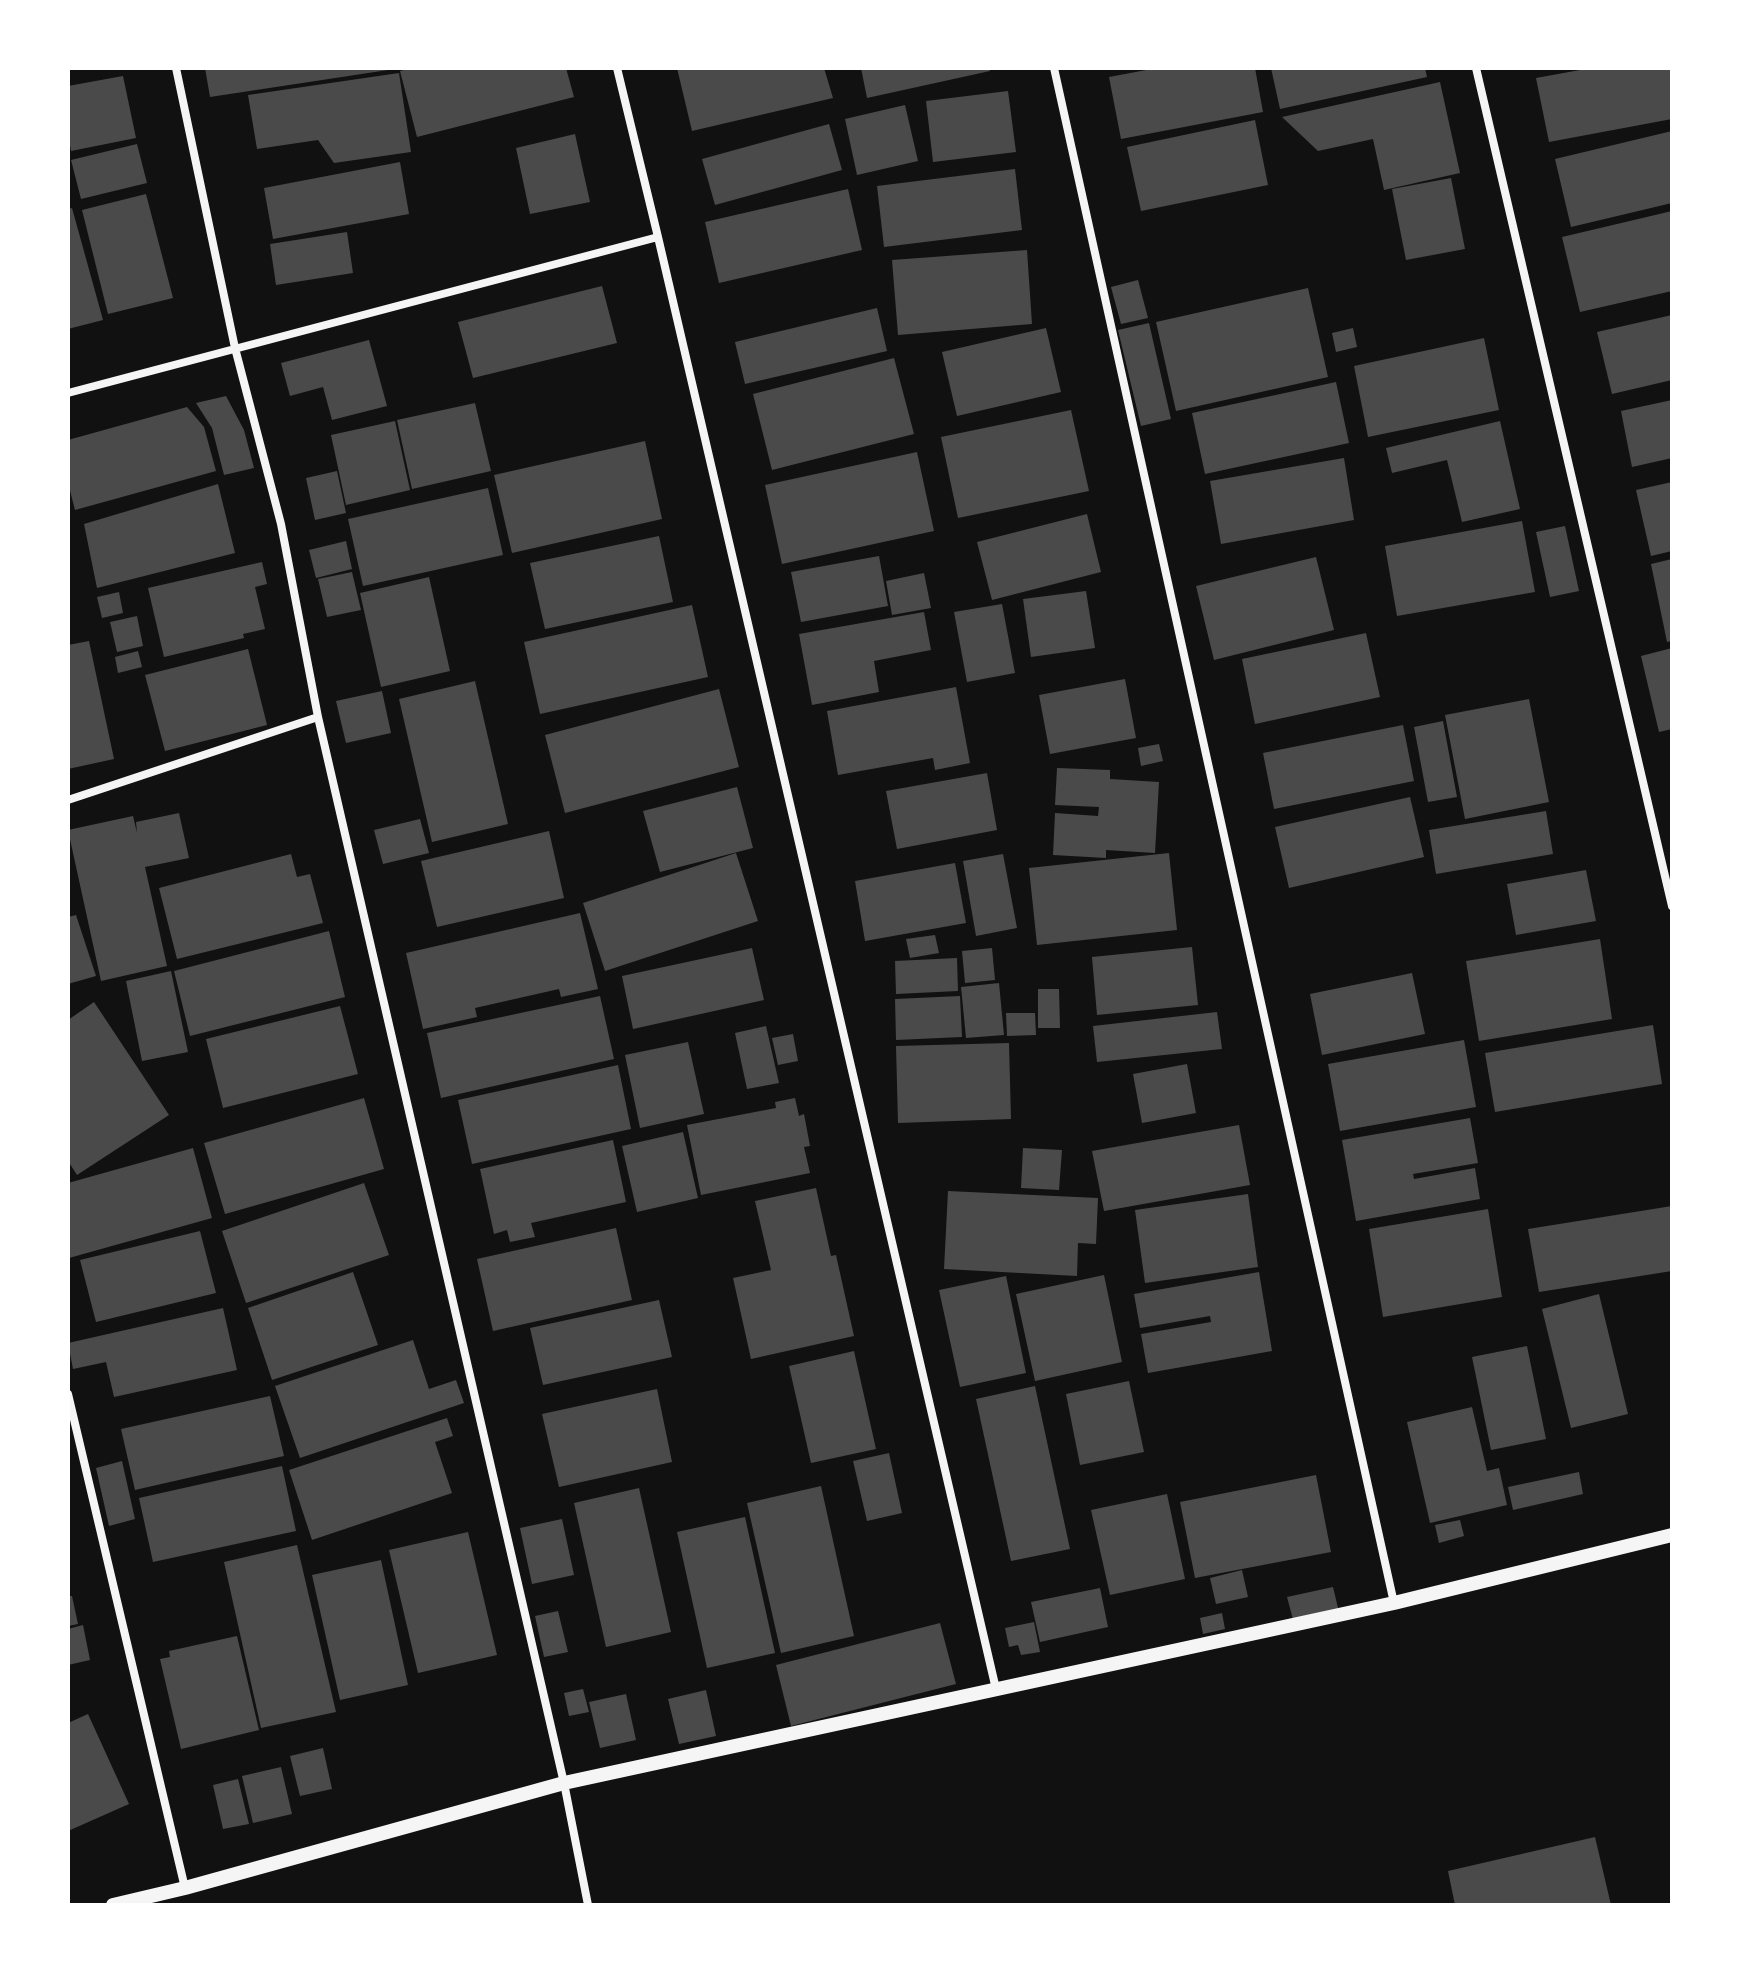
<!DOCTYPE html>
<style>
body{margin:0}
#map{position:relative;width:1740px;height:1973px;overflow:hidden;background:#111;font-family:Inter,sans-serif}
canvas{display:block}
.frame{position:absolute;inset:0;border:70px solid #fff;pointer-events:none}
</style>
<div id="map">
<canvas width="1740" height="1973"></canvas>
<div class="frame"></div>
</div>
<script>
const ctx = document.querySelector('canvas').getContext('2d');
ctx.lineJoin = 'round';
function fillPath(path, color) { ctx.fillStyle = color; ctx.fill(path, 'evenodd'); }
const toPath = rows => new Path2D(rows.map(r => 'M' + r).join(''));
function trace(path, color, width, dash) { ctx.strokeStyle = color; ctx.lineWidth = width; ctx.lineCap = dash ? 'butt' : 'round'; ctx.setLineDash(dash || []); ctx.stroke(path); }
fillPath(toPath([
 [205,68,388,68,388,70,210,97],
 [412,68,566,68,574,97,417,137,400,71],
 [677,68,824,68,833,98,692,131],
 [861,68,989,68,990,71,867,98],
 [1157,68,1255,68,1263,112,1121,139,1109,77],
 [1271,68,1425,68,1427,77,1280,109],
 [1591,68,1672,68,1672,119,1549,142,1536,78],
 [399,73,411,152,334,163,318,140,257,149,248,95],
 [123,76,136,138,71,151,68,134,68,86],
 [1440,82,1460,173,1384,190,1373,139,1318,151,1282,117],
 [1008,91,1016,152,933,162,926,101],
 [905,105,918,161,857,175,845,119],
 [1255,120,1268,185,1141,211,1127,147],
 [829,124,842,170,715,205,702,159],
 [1672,131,1672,203,1571,227,1555,159],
 [575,134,590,202,530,214,516,148],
 [137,144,147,183,81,199,71,160],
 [400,162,409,214,273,239,264,188],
 [1015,169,1022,230,884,247,877,186],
 [1451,178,1465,249,1406,260,1392,189],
 [848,189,862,250,719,283,705,222],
 [146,194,173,298,108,314,82,210],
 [72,208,103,320,68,329,68,209],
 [1672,211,1672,291,1580,312,1562,237],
 [347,232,353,273,276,285,270,244],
 [1027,250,1032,324,898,335,892,260],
 [1138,280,1148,318,1121,324,1111,287],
 [602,286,617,343,473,378,458,322],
 [1308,288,1328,377,1176,411,1156,322],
 [877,308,887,351,745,384,735,342],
 [1672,315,1672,380,1612,394,1597,332],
 [1149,323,1171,419,1141,426,1118,330],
 [1046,328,1061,392,957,416,942,352],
 [1353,328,1357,347,1336,352,1332,333],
 [1484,338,1499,410,1368,437,1354,366],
 [369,340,387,406,332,420,323,387,290,396,281,363],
 [894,358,914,434,772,470,753,394],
 [1336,382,1349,443,1205,474,1192,413],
 [226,396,244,430,254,468,224,475,212,428,196,403],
 [1672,400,1672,458,1632,467,1621,411],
 [475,403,491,471,412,489,397,420],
 [187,407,204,427,216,471,75,510,68,483,68,440],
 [1071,410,1089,491,958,518,941,437],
 [395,421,410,490,346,505,331,435],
 [1500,421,1520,509,1462,522,1447,460,1392,473,1386,448],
 [645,441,662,519,512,553,494,475],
 [917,452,934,531,782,564,765,485],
 [1344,458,1354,520,1221,544,1210,481],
 [337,471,346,513,315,520,306,478],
 [1672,482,1672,551,1651,556,1636,490],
 [218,484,235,553,97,588,84,524],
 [488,488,503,555,363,586,348,519],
 [1087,514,1101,572,992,600,977,542],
 [1522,521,1535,592,1397,616,1385,546],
 [1565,526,1579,591,1550,597,1536,532],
 [659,536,673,602,545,629,530,563],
 [346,541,352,569,316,578,309,550],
 [879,556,888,606,801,622,791,572],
 [1316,557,1334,630,1214,660,1196,586],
 [1672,559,1672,641,1667,642,1651,564],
 [262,562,267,584,255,587,265,629,243,634,244,638,164,657,148,588],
 [352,572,361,610,327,617,318,579],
 [924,573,931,608,892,615,886,581],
 [429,577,450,671,381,687,360,593],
 [1086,591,1095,648,1031,657,1023,599],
 [119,592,123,613,102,618,97,597],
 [1002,604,1015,673,967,682,954,612],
 [692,605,708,677,540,714,524,642],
 [924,612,931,650,874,661,879,692,812,705,799,634],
 [137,616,143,646,117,652,110,622],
 [1366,633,1380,697,1255,724,1242,659],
 [89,641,114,759,68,769,68,645],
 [1672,648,1672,729,1659,732,1641,656],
 [248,649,267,725,165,751,145,675],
 [138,651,142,667,118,673,115,657],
 [1125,679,1136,738,1050,754,1039,695],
 [475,681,508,824,432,842,399,699],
 [956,687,970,763,935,770,933,758,838,775,827,711],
 [719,689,739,767,565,813,545,735],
 [382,691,391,733,346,743,336,701],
 [1529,699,1549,802,1465,819,1445,715],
 [1443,721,1457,797,1428,802,1414,727],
 [1403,725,1414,781,1274,809,1263,753],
 [1159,744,1163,761,1141,766,1138,748],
 [1057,768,1110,770,1110,779,1159,782,1155,853,1106,850,1106,858,1053,855,1055,813,1098,816,1099,807,1055,805],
 [987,773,997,830,897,849,886,791],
 [737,787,753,848,660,872,643,811],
 [1410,797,1424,857,1289,888,1275,827],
 [1546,811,1553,854,1436,874,1429,830],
 [179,813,189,858,145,867,167,966,101,981,68,830,133,816,137,833,136,822],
 [420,819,429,853,383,864,374,830],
 [549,831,564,898,437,927,421,861],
 [736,853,758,921,605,971,583,903],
 [1169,853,1177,930,1037,945,1029,868],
 [291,854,297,877,310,874,323,923,177,959,159,888],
 [1003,854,1017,928,976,936,963,861],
 [955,863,966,923,865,941,855,881],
 [1586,870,1596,921,1516,935,1507,884],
 [580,913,598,989,561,997,559,989,475,1008,477,1017,423,1029,406,953],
 [76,915,96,976,68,984,68,917],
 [329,931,345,997,190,1036,174,971],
 [935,935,939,953,910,958,906,939],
 [1600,939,1612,1019,1479,1041,1466,961],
 [1192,947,1198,1005,1097,1015,1092,957],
 [752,948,764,1000,633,1029,622,976],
 [992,948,995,980,965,983,962,951],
 [957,958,958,991,896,994,895,961],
 [171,971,188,1052,142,1061,126,981],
 [1412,973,1425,1034,1322,1055,1310,994],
 [999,983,1004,1035,966,1038,961,987],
 [1038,989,1059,989,1060,1028,1038,1028],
 [600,996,614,1059,441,1098,427,1033],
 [960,996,962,1037,896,1040,895,999],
 [94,1002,169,1115,77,1175,68,1161,68,1020],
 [340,1006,358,1074,223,1108,206,1039],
 [1217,1012,1222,1049,1097,1062,1093,1026],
 [1006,1013,1035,1013,1036,1035,1007,1036],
 [1653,1025,1662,1084,1495,1112,1485,1053],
 [766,1026,779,1083,747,1089,735,1033],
 [793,1034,798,1061,778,1065,772,1038],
 [1464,1040,1476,1107,1340,1131,1328,1064],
 [688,1042,704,1114,640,1128,625,1055],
 [1009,1043,1011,1119,898,1123,896,1046],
 [1187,1064,1196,1113,1142,1123,1133,1074],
 [618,1065,631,1129,472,1164,458,1100],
 [364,1098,384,1169,225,1214,204,1143],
 [795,1098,799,1116,804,1114,810,1146,804,1147,810,1173,701,1195,687,1125,776,1108,775,1102],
 [1470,1118,1478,1163,1413,1174,1414,1179,1475,1168,1480,1199,1356,1221,1342,1140],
 [1239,1125,1250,1185,1104,1211,1092,1151],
 [683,1132,698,1198,637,1212,622,1146],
 [613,1140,626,1202,531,1223,535,1237,510,1242,507,1230,494,1234,480,1169],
 [193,1148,212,1218,69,1258,68,1183],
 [1023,1148,1062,1150,1059,1190,1021,1188],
 [364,1183,389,1255,246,1303,222,1231],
 [816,1188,831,1256,836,1255,854,1336,751,1359,733,1278,771,1270,755,1201],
 [948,1191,1098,1198,1096,1244,1078,1243,1077,1276,944,1269],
 [1248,1194,1258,1267,1145,1283,1135,1210],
 [1672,1206,1672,1271,1539,1292,1528,1229],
 [1488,1209,1502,1297,1383,1317,1369,1229],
 [616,1228,632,1300,493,1331,477,1259],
 [200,1231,216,1293,96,1322,80,1260],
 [353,1272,378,1345,272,1380,248,1308],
 [1259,1272,1272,1351,1148,1373,1141,1334,1211,1322,1210,1316,1140,1328,1134,1294],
 [1104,1275,1122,1362,1035,1381,1016,1294],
 [1006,1276,1026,1373,960,1387,939,1290],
 [1599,1294,1628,1414,1571,1428,1542,1309],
 [659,1300,672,1357,543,1385,530,1328],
 [223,1308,237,1370,114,1397,106,1362,73,1369,68,1343],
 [413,1340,429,1389,456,1380,464,1403,300,1458,275,1386],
 [1527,1346,1546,1439,1491,1450,1472,1357],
 [854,1351,876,1449,811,1463,789,1366],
 [1129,1381,1144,1452,1080,1465,1066,1394],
 [1035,1386,1070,1549,1011,1561,976,1399],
 [657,1389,672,1462,559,1487,542,1414],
 [270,1396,284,1456,135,1490,121,1429],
 [1472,1407,1487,1471,1499,1468,1507,1505,1430,1523,1407,1422],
 [447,1418,453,1436,435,1442,452,1493,312,1540,289,1470],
 [889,1453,902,1513,867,1521,853,1461],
 [122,1461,135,1519,109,1526,96,1468],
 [282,1466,296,1531,153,1562,139,1498],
 [1579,1472,1583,1494,1513,1510,1508,1487],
 [1316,1475,1331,1552,1195,1578,1180,1502],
 [821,1486,854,1636,781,1653,747,1503],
 [639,1488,671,1632,606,1647,574,1503],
 [1167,1494,1185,1579,1110,1595,1091,1510],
 [745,1517,775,1653,707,1668,677,1532],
 [562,1519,574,1575,532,1584,520,1528],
 [1460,1520,1464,1536,1439,1543,1435,1525],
 [468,1532,497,1655,418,1673,389,1550],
 [297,1545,336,1712,261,1728,224,1562],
 [381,1560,408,1685,340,1700,312,1575],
 [1242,1570,1248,1597,1216,1604,1210,1578],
 [1333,1587,1339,1612,1294,1623,1287,1597],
 [1100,1588,1108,1627,1040,1642,1031,1602],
 [68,1596,72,1596,78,1624,68,1626],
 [558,1611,568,1652,544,1657,535,1616],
 [1222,1613,1225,1629,1203,1634,1200,1618],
 [1034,1622,1040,1652,1021,1655,1018,1645,1009,1647,1005,1628],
 [940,1623,956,1684,791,1726,776,1665],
 [83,1625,90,1660,68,1665,68,1629],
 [237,1636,259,1730,181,1749,160,1659,170,1657,169,1651],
 [583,1689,589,1712,569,1716,564,1693],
 [706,1690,716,1736,679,1744,668,1699],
 [626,1694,636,1740,600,1748,589,1702],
 [88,1714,129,1804,68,1831,68,1723],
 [323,1748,332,1789,300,1796,290,1756],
 [281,1767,292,1814,253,1823,242,1776],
 [238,1779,249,1824,223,1829,213,1785],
 [1595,1837,1611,1905,1455,1905,1448,1871]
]), '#4a4a4a');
trace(toPath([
 [176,68,235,348,281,524,318,717,564,1783,588,1905],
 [617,68,658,237,996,1689],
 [1054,68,1394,1603],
 [1476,68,1672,906],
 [68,393,658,237],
 [68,800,318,717],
 [68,1394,185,1888]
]), '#f5f5f5', 8);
trace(toPath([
 [113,1905,185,1888,564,1783,1394,1603,1672,1535]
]), '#f5f5f5', 14);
</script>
